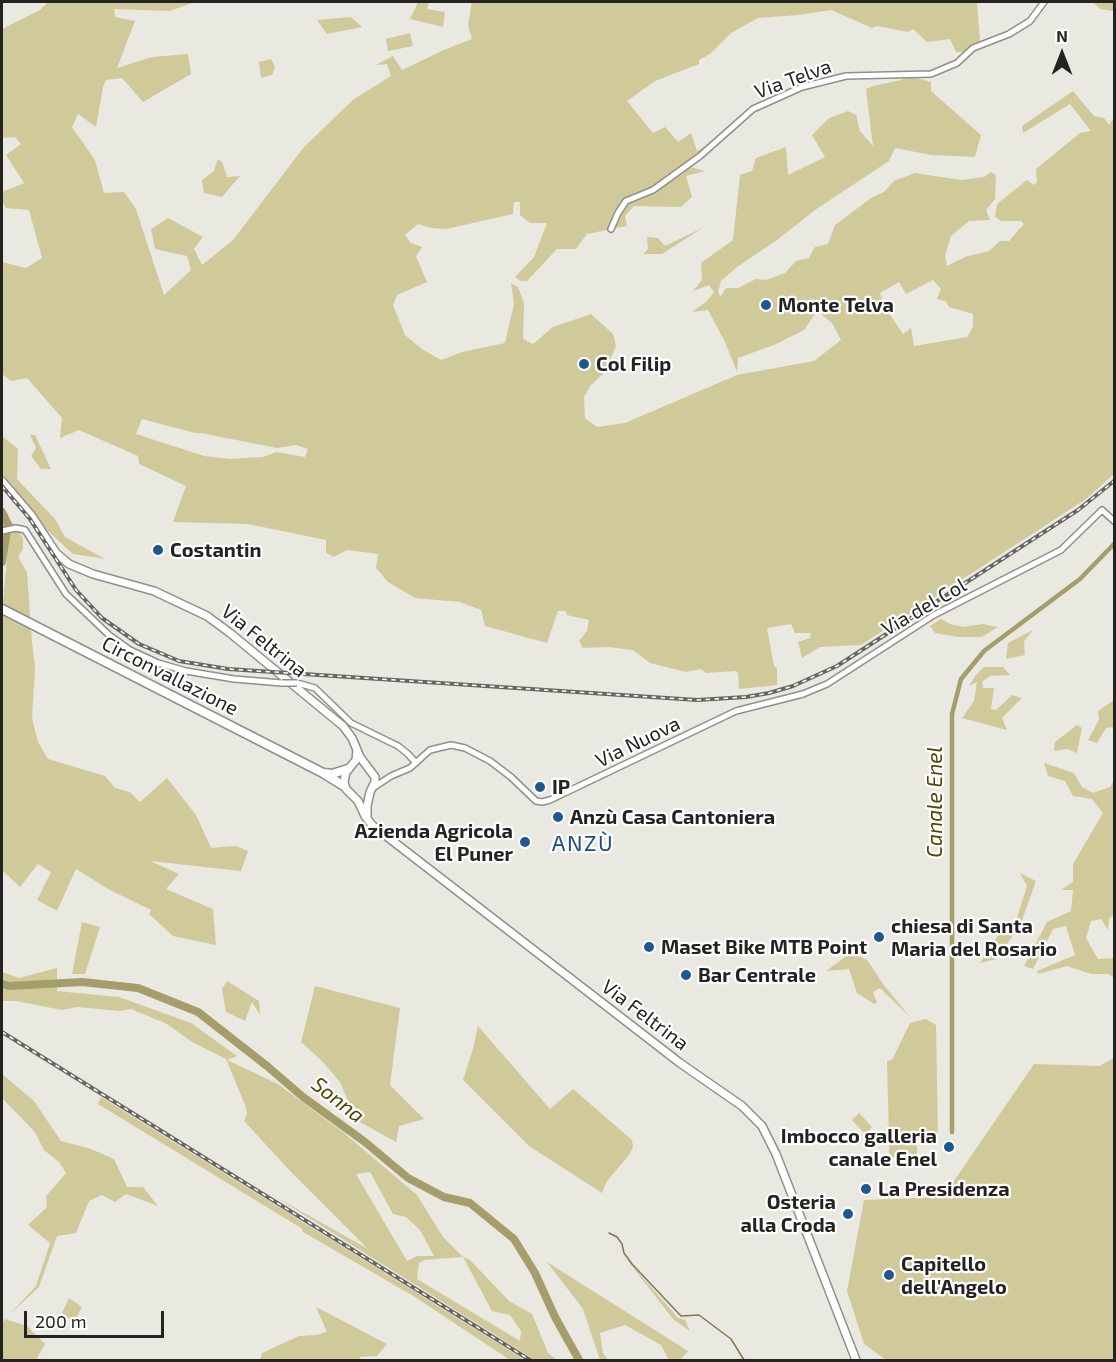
<!DOCTYPE html>
<meta charset="utf-8">
<style>
body{margin:0}
#map{position:relative;width:1116px;height:1362px;overflow:hidden;background:#e9e8e1;font-family:"Exo 2",sans-serif}
canvas{display:block}
.frame{position:absolute;inset:0;border:3px solid #242321;pointer-events:none}
.north{position:absolute;left:1032px;top:24px;width:60px;height:60px;-webkit-text-stroke:4px #fff;paint-order:stroke;rotate:0deg;font-size:16px;font-weight:700;line-height:24px;text-align:center;color:#242321}
.north::after{content:'';display:block;margin:auto;width:21px;height:27px;background:#242321;clip-path:polygon(50% 0,100% 100%,50% 72%,0 100%)}
.scale{position:absolute;left:24px;top:1311px;width:140px;height:27px;box-sizing:border-box;border:3px solid #242321;border-top:0;padding-left:8px;font-size:18px;line-height:21px;white-space:nowrap;color:#242321;-webkit-text-stroke:4px #fff;paint-order:stroke}
</style>
<div id="map">
<canvas width="1116" height="1362"></canvas>
<div class="frame"></div>
<div class="north">N</div>
<div class="scale">200 m</div>
</div>
<script>
const ctx = document.querySelector('canvas').getContext('2d');
ctx.lineJoin = 'round';
function fillPath(path, color) { ctx.fillStyle = color; ctx.fill(path, 'evenodd'); }
const toPath = rows => new Path2D(rows.map(r => 'M' + r).join(''));
function trace(path, color, width, dash) { ctx.strokeStyle = color; ctx.lineWidth = width; ctx.lineCap = dash ? 'butt' : 'round'; ctx.setLineDash(dash || []); ctx.stroke(path); }
function drawText(font, color, halo, rows, align = 'center') {
  ctx.font = font + ' "Exo 2",sans-serif'; ctx.lineWidth = 4.5; ctx.setLineDash([]); ctx.textBaseline = 'middle'; ctx.strokeStyle = halo; ctx.fillStyle = color; for (const [text, x, y, turn = 0] of rows) {
    ctx.save(); ctx.translate(x, y); ctx.rotate((+turn || 0) * Math.PI / 180); ctx.textAlign = isNaN(turn) ? turn : align; if (halo) ctx.strokeText(text, 0, 0); ctx.fillText(text, 0, 0); ctx.restore();
  }
}
fillPath(toPath([
 [48,2,195,2,170,11,114,9,115,17,135,21,117,68,152,57,188,54,191,74,143,102,122,78,106,80,103,87,96,127,78,114,72,127,95,160,104,193,124,192,136,209,164,295,191,270,187,256,155,249,151,229,168,218,203,237,194,249,202,265,233,240,304,147,354,99,391,76,387,64,376,65,393,56,402,70,444,50,472,39,468,25,472,2,977,2,980,41,965,52,956,52,950,39,927,42,913,29,908,32,877,26,872,28,831,10,798,15,758,18,731,33,710,54,699,60,699,64,655,81,627,101,653,133,665,127,678,142,691,133,697,151,715,140,683,165,705,171,686,176,692,197,681,207,634,206,625,216,627,226,587,234,576,249,557,249,527,281,520,281,515,277,534,257,547,223,530,223,520,215,520,202,514,202,513,214,446,229,431,228,418,224,405,235,411,243,422,247,416,256,427,282,397,295,393,305,405,335,422,349,441,360,462,352,505,343,514,304,511,283,518,287,524,303,523,339,533,344,553,327,591,314,613,334,616,346,604,373,590,386,584,397,585,418,597,427,625,423,737,375,814,361,841,340,832,323,817,311,804,330,774,345,738,358,737,372,725,342,708,310,692,312,707,301,714,292,709,285,693,291,702,280,701,263,733,240,740,175,752,171,756,158,786,147,788,175,825,157,812,135,829,118,848,111,856,115,860,131,873,146,866,89,873,86,901,80,910,76,931,82,931,91,981,135,975,157,931,155,895,148,889,161,815,210,777,240,737,267,721,281,718,293,721,296,726,288,738,288,756,279,766,280,785,273,796,261,809,258,815,247,828,244,835,225,871,198,884,192,894,181,915,173,961,180,984,177,991,172,996,175,995,199,986,210,990,220,969,221,951,236,945,256,947,266,965,257,989,251,1000,241,1009,241,1024,224,1021,221,1001,221,995,217,997,204,1027,180,1034,185,1037,182,1036,169,1080,133,1091,131,1070,104,1023,133,1022,126,1073,91,1094,116,1104,118,1109,125,1114,118,1114,474,1086,499,861,645,820,647,802,658,798,642,810,638,811,633,795,633,791,624,767,628,774,666,777,668,777,685,739,689,738,673,736,671,706,673,701,669,686,672,650,663,633,650,608,647,583,648,579,641,587,631,589,620,567,615,566,611,558,611,547,643,485,626,481,610,460,602,415,598,388,582,376,568,378,554,347,550,334,557,326,553,326,540,248,524,173,522,186,486,139,464,138,456,79,430,60,438,62,418,27,378,11,381,2,374,2,262,26,268,42,258,29,210,6,208,2,201,2,192,24,183,6,155,21,144,15,137,2,138,2,29,40,10],
 [933,280,941,289,937,299,946,301,949,307,973,314,973,327,967,337,914,346,911,328,903,334,884,306,880,293,899,282,906,294],
 [142,419,195,433,201,433,277,448,296,445,308,449,305,457,276,452,263,457,230,459,204,456,136,434],
 [418,2,429,2,427,9,445,12,443,27,410,19],
 [1093,2,1114,2,1114,11,1100,9],
 [351,17,362,27,327,34,317,20],
 [410,33,413,46,388,51,386,39],
 [271,59,275,67,272,75,261,78,259,62],
 [218,159,222,162,227,177,240,176,222,197,204,193,202,180,214,171],
 [704,227,662,254,643,254,648,249,647,237,658,238,665,246],
 [30,435,35,435,51,469,41,469,31,456,36,448],
 [2,436,18,449,17,479,55,519,65,537,105,559,73,554,48,531,8,480,2,475],
 [2,513,15,525,23,538,23,549,18,557,27,572,32,642,35,668,32,718,38,742,48,759,105,776,115,788,130,792,140,802,167,778,196,815,211,848,236,846,248,851,241,871,150,861,179,874,166,889,213,909,216,945,173,936,149,914,151,910,110,890,76,869,57,911,37,900,51,872,38,864,20,887,2,870,2,612,9,538,2,533],
 [941,619,950,624,963,627,983,624,998,627,982,637,958,637,935,633,930,626],
 [1033,630,1024,641,1025,655,1006,659,1008,643],
 [984,667,1003,667,1010,675,990,676,982,682,983,688,994,688,991,709,996,710,1012,695,1022,698,1002,718,1007,730,962,718,974,701,977,682,969,686,976,675],
 [1114,700,1114,727,1106,728,1097,743,1088,740,1099,720,1098,711],
 [1077,725,1082,728,1077,753,1067,749,1054,751,1055,742],
 [1044,763,1074,773,1082,787,1093,793,1110,787,1114,780,1114,914,1109,919,1108,930,1101,919,1091,921,1086,938,1098,959,1114,958,1114,978,1109,974,1091,974,1067,966,1038,974,1037,971,1075,955,1066,926,1053,929,1033,969,1024,966,1047,922,1071,911,1073,890,1061,890,1073,882,1073,864,1103,813,1092,799,1073,796,1065,781,1048,776],
 [1020,873,1036,881,1020,926,996,959,980,963,1008,921,1015,924,1027,886],
 [82,922,100,927,85,974,72,974],
 [852,952,868,961,883,984,910,1017,880,988,873,992,877,1003,874,1004,857,993,849,969,826,971],
 [57,968,57,991,119,997,191,1023,237,1056,227,1060,278,1084,344,1133,417,1195,443,1237,463,1257,469,1259,509,1301,532,1314,548,1353,557,1360,535,1360,274,1196,368,1249,292,1173,244,1121,247,1114,245,1105,226,1059,192,1042,167,1024,131,1009,119,1011,77,1007,62,1010,16,1001,2,1001,2,972,19,978],
 [370,1172,393,1214,406,1217,420,1230,434,1256,417,1256,407,1261,356,1174],
 [463,1257,492,1311,510,1315,521,1331,520,1341,417,1279,419,1263,424,1260],
 [227,981,259,1001,260,1015,252,1002,245,1021,226,1012,222,989],
 [315,986,400,1008,390,1085,424,1119,399,1126,396,1142,360,1122,349,1103,340,1082,322,1061,301,1042],
 [926,1019,936,1025,938,1138,889,1140,887,1061,892,1060,910,1023],
 [478,1026,550,1109,573,1089,632,1140,633,1147,629,1155,607,1181,602,1193,529,1146,463,1080,473,1049],
 [1114,1058,1114,1360,886,1360,864,1344,847,1291,864,1200,943,1197,1034,1064,1099,1066],
 [2,1074,34,1101,61,1141,91,1149,114,1159,127,1187,143,1187,158,1206,126,1194,115,1202,102,1195,89,1201,76,1233,57,1236,39,1287,10,1314,36,1286,50,1243,28,1225,47,1207,46,1196,66,1173,59,1162,44,1150,35,1132,2,1098],
 [101,1097,525,1360,510,1360,415,1297,303,1232,301,1228,98,1104],
 [859,1113,872,1127,865,1134,852,1120],
 [917,1142,917,1157,889,1157,889,1143],
 [624,1256,678,1318,685,1320,690,1331,673,1319],
 [547,1262,688,1351,680,1360,669,1360,661,1345,625,1325,600,1333,603,1353,608,1360,600,1360,583,1309],
 [69,1298,82,1307,74,1322,62,1313],
 [316,1307,387,1344,377,1356,360,1357,361,1360,260,1360,262,1353,299,1336,316,1335,327,1332],
 [5,1319,27,1326,45,1344,36,1360,2,1360,2,1324]
]), '#d0ca9b');
trace(toPath([
 [609,1233,617,1237,622,1244,624,1253,632,1264,681,1316,699,1315,731,1339,744,1360]
]), '#7e7954', 1.5);
trace(toPath([
 [952,1132,952,714,961,679,984,651,1080,579,1114,544]
]), '#a59e6a', 4.5);
trace(toPath([
 [2,512,8,524,2,562],
 [2,984,9,986,82,982,138,988,198,1012,267,1066,303,1097,365,1142,408,1178,444,1197,470,1203,514,1239,535,1273,555,1317,579,1360]
]), '#a59e6a', 8);
const minor = toPath([
 [611,229,618,213,626,201,653,190,700,156,753,109,802,87,846,76,931,74,957,63,973,48,1009,34,1030,21,1044,2],
 [2,531,16,528,25,530,66,594,109,635,130,650,158,663,186,671,234,679,282,683],
 [297,683,315,688,351,723,398,746,408,754,416,763],
 [373,788,391,776,410,768,430,750,451,745,465,748,490,761,511,777,536,801,542,802,550,800,736,711,803,694,827,684,934,615,1061,550,1102,510,1114,521]
]);
const major = toPath([
 [2,481,31,515,56,553,69,564,93,574,154,591,207,616,230,633,343,726,352,738,360,757,375,777,375,782,370,792,367,806,367,816],
 [357,750,356,760,346,772,344,782,346,789,358,801,365,816,372,825,680,1063,742,1106,762,1126,776,1154,856,1360]
]);
const highway = toPath([
 [2,609,323,773,344,786],
 [324,773,332,774,348,769]
]);
trace(minor, '#908f89', 8);
trace(major, '#908f89', 10);
trace(highway, '#908f89', 11);
trace(minor, '#fff', 5);
trace(major, '#fff', 7);
trace(highway, '#fff', 8);
const rail = toPath([
 [2,486,30,519,76,590,102,618,139,644,179,661,228,669,697,700,746,697,769,693,793,686,837,666,1078,510,1114,481],
 [2,1032,530,1360]
]);
trace(rail, '#676662', 4);
trace(rail, '#fff', 1.5, [4.5]);
const minorBridge = toPath([
 [282,683,297,683]
]);
trace(minorBridge, '#908f89', 8, []);
trace(minorBridge, '#fff', 5);
for (const [x, y, r, color] of [
 [766,305,6,"#1f588f"],
 [584,364,6,"#1f588f"],
 [158,550,6,"#1f588f"],
 [540,787,6,"#1f588f"],
 [558,817,6,"#1f588f"],
 [525,842,6,"#1f588f"],
 [879,937,6,"#1f588f"],
 [649,947,6,"#1f588f"],
 [686,975,6,"#1f588f"],
 [949,1147,6,"#1f588f"],
 [866,1189,6,"#1f588f"],
 [848,1214,6,"#1f588f"],
 [889,1275,6,"#1f588f"]
]) { const dot = new Path2D(); dot.arc(x, y, r, 0, 2 * Math.PI); ctx.fillStyle = color; ctx.fill(dot); trace(dot, '#fff', 2); }
drawText('20px', '#242321', '#fff', [
 ["Via Telva",793,79,-20],
 ["Via del Col",924,607,-30],
 ["Via Feltrina",264,641,39],
 ["Circonvallazione",170,676,27],
 ["Via Nuova",638,742,-26],
 ["Via Feltrina",645,1015,37]
]);
drawText('bold 20px', '#242321', '#fff', [
 ["Monte Telva",778,305],
 ["Col Filip",596,364],
 ["Costantin",170,550],
 ["IP",552,787],
 ["Anzù Casa Cantoniera",570,817],
 ["Azienda Agricola",513,831,"right"],
 ["El Puner",513,854,"right"],
 ["chiesa di Santa",891,926],
 ["Maria del Rosario",891,949],
 ["Maset Bike MTB Point",661,947],
 ["Bar Centrale",698,975],
 ["Imbocco galleria",937,1136,"right"],
 ["canale Enel",937,1159,"right"],
 ["La Presidenza",878,1189],
 ["Osteria",836,1202,"right"],
 ["alla Croda",836,1225,"right"],
 ["Capitello",901,1264],
 ["dell'Angelo",901,1287]
], 'left');
drawText('italic 21px', '#4e4601', '#fff', [
 ["Canale Enel",935,802,-90],
 ["Sonna",338,1100,38]
]);
ctx.letterSpacing = '1.5px';
drawText('22px', '#1a4e80', '#fff', [
 ["ANZÙ",583,844]
]);
ctx.letterSpacing = '0px';
</script>
